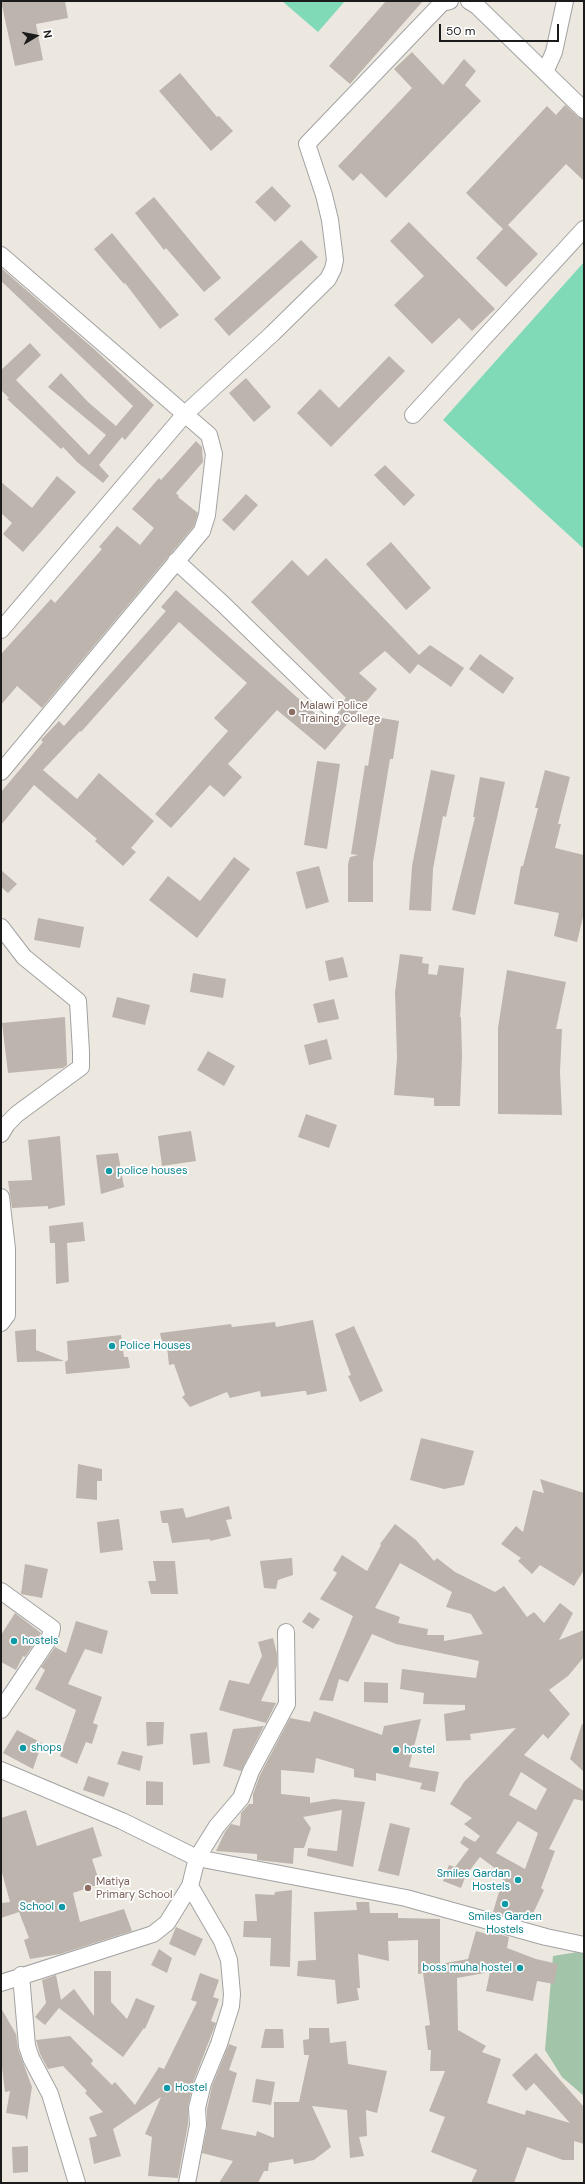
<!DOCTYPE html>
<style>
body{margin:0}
#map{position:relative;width:585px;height:2184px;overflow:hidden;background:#ece8e0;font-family:"DM Sans",sans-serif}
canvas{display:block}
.frame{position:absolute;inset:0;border:2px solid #1b1b1b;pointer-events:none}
.north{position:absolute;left:16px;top:16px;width:40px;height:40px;-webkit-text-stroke:3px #fff;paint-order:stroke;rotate:80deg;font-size:11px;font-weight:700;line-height:16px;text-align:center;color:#1b1b1b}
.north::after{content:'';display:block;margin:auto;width:14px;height:18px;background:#1b1b1b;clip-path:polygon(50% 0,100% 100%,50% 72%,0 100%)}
.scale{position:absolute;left:439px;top:24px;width:120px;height:18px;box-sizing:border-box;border:2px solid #1b1b1b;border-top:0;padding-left:5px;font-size:12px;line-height:14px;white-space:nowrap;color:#1b1b1b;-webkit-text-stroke:3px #fff;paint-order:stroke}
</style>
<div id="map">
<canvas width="585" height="2184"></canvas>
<div class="frame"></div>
<div class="north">N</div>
<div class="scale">50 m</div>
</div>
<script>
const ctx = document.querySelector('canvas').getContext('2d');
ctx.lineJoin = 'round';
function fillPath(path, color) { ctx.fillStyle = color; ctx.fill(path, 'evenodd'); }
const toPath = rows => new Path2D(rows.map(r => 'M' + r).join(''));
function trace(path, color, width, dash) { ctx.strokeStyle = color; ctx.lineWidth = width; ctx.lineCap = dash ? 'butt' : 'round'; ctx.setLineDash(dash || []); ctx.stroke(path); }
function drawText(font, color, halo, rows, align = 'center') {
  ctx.font = font + ' "DM Sans",sans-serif'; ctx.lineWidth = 3.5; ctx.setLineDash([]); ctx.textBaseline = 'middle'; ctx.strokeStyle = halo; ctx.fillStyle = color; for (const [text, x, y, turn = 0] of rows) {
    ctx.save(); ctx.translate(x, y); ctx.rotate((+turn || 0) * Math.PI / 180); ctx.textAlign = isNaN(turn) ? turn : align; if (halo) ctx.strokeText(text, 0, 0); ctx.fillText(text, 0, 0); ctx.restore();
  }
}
fillPath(toPath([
 [584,1951,584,2096,562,2077,545,2050,553,1956]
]), '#a2c4a8');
fillPath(toPath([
 [282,1,345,1,318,32],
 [584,262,584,549,443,420]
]), '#80dab8');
fillPath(toPath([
 [1,1,65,1,68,18,36,24,43,60,15,66],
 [386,1,423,1,350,84,329,66],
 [412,52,443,85,464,59,476,71,465,85,481,101,386,198,361,173,353,181,338,166,412,88,394,69],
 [180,73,217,117,219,116,233,131,211,151,159,91],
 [565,105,578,117,584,119,584,181,566,164,508,225,538,254,506,287,476,258,503,229,466,193,547,106,556,115],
 [272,186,291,206,275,222,255,202],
 [154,197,221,278,204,292,166,248,164,250,135,213],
 [409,222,495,309,472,331,459,318,432,344,394,305,424,276,390,241],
 [112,233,179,315,160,329,125,283,124,284,94,249],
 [301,240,318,257,229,336,214,319],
 [1,268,94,349,154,405,125,440,122,437,99,465,109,476,103,483,77,462,63,447,61,449,7,399,9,398,1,390,1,370,30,343,41,355,16,380,89,455,106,435,48,387,61,373,88,402,116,426,133,406,1,281],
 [389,356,405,371,331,447,297,413,320,389,339,408],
 [246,378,271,407,254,422,229,393],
 [196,441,202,447,203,462,176,493,179,496,178,497,198,513,194,526,42,708,17,686,1,705,1,654,51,599,55,603,102,549,99,547,117,526,140,545,154,528,132,509,159,478,161,480],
 [385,465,415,495,404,506,374,475],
 [57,476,76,492,23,552,3,534,12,523,1,513,1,482,32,508],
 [246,494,258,505,234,531,222,520],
 [391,542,431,588,406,610,366,564],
 [326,558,419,655,430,645,464,668,451,687,418,664,410,674,385,651,359,673,377,689,325,750,277,710,228,764,242,777,224,797,210,785,171,828,155,814,228,731,214,718,247,683,179,622,81,732,80,731,43,770,77,799,99,773,154,821,131,848,136,852,123,866,95,841,97,839,34,785,1,825,1,792,43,742,41,740,59,721,64,726,166,611,161,607,176,590,325,722,329,718,338,716,340,711,340,705,346,698,251,602,292,560,308,576],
 [480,654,514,678,503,694,469,669],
 [376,717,399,721,393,759,390,759,373,862,373,902,348,902,348,864,350,857,358,855,351,854,365,765,368,766],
 [317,761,340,764,327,849,304,845],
 [431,770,455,775,446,817,443,816,433,869,431,911,409,910,412,866],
 [545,770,570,777,558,824,561,824,555,848,584,855,584,913,577,942,554,936,559,913,514,904,521,866,523,866,538,808,535,808],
 [480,777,505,782,475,915,452,910,475,817,473,817],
 [234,857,250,869,197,938,149,900,168,876,200,901],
 [319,866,329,902,306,909,296,872],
 [1,870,17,884,8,893,1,887],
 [38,918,84,927,80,948,34,940],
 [400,954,423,957,422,963,429,964,428,974,437,975,439,965,464,968,460,1017,461,1017,462,1056,460,1106,434,1106,434,1098,394,1095,397,1058,395,992],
 [343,957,348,977,329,981,325,961],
 [507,970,566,982,556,1029,562,1029,560,1072,562,1115,498,1114,498,1028],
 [193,973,226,979,223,998,190,992],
 [117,997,150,1005,145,1025,112,1017],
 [334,999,339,1019,318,1023,313,1004],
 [65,1017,67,1065,63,1068,8,1073,2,1023],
 [327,1039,332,1059,309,1065,304,1045],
 [208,1051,235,1066,224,1086,197,1070],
 [306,1114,337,1125,329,1148,298,1137],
 [191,1131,196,1161,162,1166,158,1136],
 [60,1136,65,1205,48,1209,48,1206,12,1208,8,1181,32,1180,28,1140],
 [118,1153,124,1187,101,1194,96,1155],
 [83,1222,85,1241,67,1243,69,1282,56,1284,55,1243,50,1243,49,1226],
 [313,1320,327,1391,307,1395,306,1391,303,1391,261,1397,260,1391,230,1398,227,1392,190,1407,182,1397,185,1395,174,1364,169,1365,167,1347,163,1347,160,1333,231,1324,232,1327,275,1322,276,1327],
 [354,1326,383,1391,360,1402,348,1376,351,1375,335,1334],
 [36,1329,36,1350,64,1361,17,1362,15,1331],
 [121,1335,124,1357,128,1357,130,1368,66,1374,65,1362,68,1360,67,1341],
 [421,1438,474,1451,464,1485,444,1489,410,1480],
 [78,1464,102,1469,102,1481,97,1481,97,1500,76,1498],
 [540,1479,584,1493,584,1570,574,1586,540,1565,532,1574,518,1561,521,1558,501,1544,516,1526,523,1532,533,1490,544,1493],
 [229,1506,232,1519,226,1520,231,1536,210,1541,210,1539,172,1543,168,1523,162,1523,160,1511,183,1508,186,1518],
 [119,1519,123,1550,100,1553,97,1522],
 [395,1524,416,1540,434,1561,437,1558,455,1572,495,1592,504,1586,527,1617,534,1612,544,1623,560,1603,573,1613,559,1640,584,1630,584,1657,568,1676,549,1690,570,1714,548,1739,543,1734,524,1755,584,1791,584,1801,574,1799,549,1849,555,1851,541,1888,544,1890,529,1922,493,1912,504,1875,480,1857,466,1875,461,1888,443,1881,449,1865,455,1867,469,1849,460,1843,464,1836,475,1842,480,1836,464,1824,472,1818,450,1804,464,1782,516,1728,470,1734,471,1740,446,1741,444,1714,465,1710,465,1705,423,1704,424,1693,400,1689,402,1669,476,1678,479,1661,396,1644,372,1634,348,1682,339,1679,333,1701,319,1700,353,1616,320,1599,337,1573,333,1570,342,1555,367,1571,381,1545,380,1544],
 [400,1563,452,1592,446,1607,471,1614,483,1634,444,1641,444,1635,427,1635,428,1629,398,1623,400,1617,375,1608],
 [521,1772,547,1789,536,1810,509,1795],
 [518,1821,538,1833,525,1869,496,1853],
 [292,1558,293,1575,278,1580,276,1589,264,1588,260,1561],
 [153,1561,175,1561,178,1594,151,1594,148,1581,156,1581],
 [25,1564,48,1569,42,1598,21,1594],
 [309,1612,320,1619,313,1629,302,1622],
 [15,1613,41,1633,25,1657,23,1656,16,1670,1,1662,1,1635],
 [76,1621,108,1631,102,1654,85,1649,68,1684,102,1697,93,1723,98,1725,92,1744,86,1742,77,1764,60,1756,76,1710,35,1689,45,1670,41,1667,55,1647,66,1653],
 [273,1638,277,1654,277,1666,261,1701,276,1703,266,1723,219,1710,229,1680,249,1684,262,1656,258,1642],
 [364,1682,388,1683,388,1703,364,1702],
 [314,1711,382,1735,384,1726,421,1719,409,1767,439,1772,435,1792,420,1789,422,1783,376,1773,376,1781,354,1777,354,1769,316,1758,314,1773,281,1770,281,1794,310,1797,310,1803,334,1799,365,1802,353,1867,307,1856,308,1848,337,1851,342,1810,303,1817,311,1828,304,1848,294,1848,293,1864,257,1860,257,1854,216,1851,225,1832,231,1824,240,1826,241,1813,249,1804,253,1804,253,1794,260,1775,290,1718,310,1722],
 [146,1722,164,1722,163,1744,147,1746],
 [582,1724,584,1725,584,1772,570,1759],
 [264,1726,241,1771,223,1766,233,1729],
 [17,1730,42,1743,33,1769,3,1753],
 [207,1732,210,1763,193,1765,190,1734],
 [122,1751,143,1756,140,1771,117,1764],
 [88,1776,109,1783,104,1797,83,1790],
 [146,1781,163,1782,163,1805,146,1805],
 [26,1810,37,1846,93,1827,102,1856,92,1859,100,1884,73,1893,80,1922,124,1909,132,1931,60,1954,30,1959,24,1940,29,1938,19,1912,1,1918,1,1903,10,1902,1,1869,1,1818],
 [390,1823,410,1828,399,1876,378,1871],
 [292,1890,290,1967,270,1966,271,1938,243,1937,244,1921,257,1921,255,1894,274,1895,275,1892],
 [356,1902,369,1902,370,1913,398,1913,398,1918,440,1919,440,1964,468,1959,476,1931,487,1934,488,1931,509,1937,507,1948,536,1959,558,1964,554,1984,537,1981,533,2001,486,1991,490,1972,457,1978,458,2030,486,2046,482,2052,501,2059,487,2103,525,2115,526,2110,570,2123,534,2083,526,2091,512,2075,536,2053,584,2107,584,2144,574,2141,574,2160,563,2160,527,2147,514,2183,471,2183,477,2170,431,2152,445,2117,429,2111,445,2071,430,2071,431,2050,428,2050,425,2026,430,2025,423,1973,418,1974,418,1940,388,1941,389,1961,358,1954,360,1988,357,1988,359,2000,337,2004,335,1980,297,1976,298,1961,316,1960,314,1912,357,1910],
 [176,1927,203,1939,195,1956,169,1944],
 [159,1949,172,1958,167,1973,151,1965],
 [94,1971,111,1971,111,2002,127,2019,136,1998,155,2006,145,2029,144,2028,123,2057,59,2008,45,2025,35,2017,46,2003,42,1980,56,1975,61,2000,74,1989,94,2016],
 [200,1973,219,1980,213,1997,219,1999,211,2021,216,2023,194,2080,188,2106,188,2124,178,2178,148,2176,152,2137,145,2134,161,2097,113,2129,121,2156,94,2164,89,2138,97,2136,89,2117,103,2112,85,2093,87,2091,63,2066,48,2069,40,2054,36,2040,70,2036,93,2060,91,2064,112,2085,115,2082,135,2105,159,2067,164,2069,197,2002,191,2000],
 [1,2008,16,2034,18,2049,32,2087,27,2120,25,2116,6,2113,10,2091,5,2092,1,2059],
 [309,2028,329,2028,330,2043,346,2041,348,2064,387,2071,377,2113,366,2110,367,2136,359,2137,364,2156,350,2158,347,2110,312,2106,331,2147,314,2160,294,2164,293,2159,269,2163,268,2171,264,2171,258,2183,219,2183,233,2161,202,2153,207,2127,207,2109,212,2086,229,2044,237,2047,229,2070,237,2073,221,2129,256,2136,257,2131,274,2138,274,2102,299,2102,309,2055,304,2055,303,2040,309,2039],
 [265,2029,283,2029,284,2048,261,2048],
 [256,2079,275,2082,271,2105,252,2102],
 [28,2146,28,2172,13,2173,12,2147]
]), '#bcb4ad');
const minor = toPath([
 [469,1,477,6,584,110],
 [545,72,554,52,565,1],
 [1,255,209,435,214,454,207,515,202,531,1,772],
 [413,415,584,229],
 [176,561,223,604,331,709],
 [1,630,185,414,272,334,328,279,333,269,335,260,330,220,324,195,307,144,442,3,450,1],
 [1,927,24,957,78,1001,81,1052,81,1067,17,1114,7,1124,1,1134],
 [1,1197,7,1249,7,1315,1,1323],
 [1,1591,52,1628,50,1637,1,1710],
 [1,1770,122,1821,197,1858,406,1898,546,1937,584,1945],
 [21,1975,27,2046,31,2058,50,2094,77,2183],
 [1,1983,153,1934,167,1923,190,1886,197,1858,217,1826,241,1798,251,1771,287,1704,286,1632],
 [187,2183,198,2125,197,2108,203,2083,219,2044,231,2006,232,1994,229,1960,222,1941,190,1886]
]);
trace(minor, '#a2a2a2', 18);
trace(minor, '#fff', 16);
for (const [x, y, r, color] of [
 [292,712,4,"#8d6e63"],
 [109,1171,4,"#0f9aa8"],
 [112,1346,4,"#0f9aa8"],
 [14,1641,4,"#0f9aa8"],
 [23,1748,4,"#0f9aa8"],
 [396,1750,4,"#0f9aa8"],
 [518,1880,4,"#0f9aa8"],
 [88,1888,4,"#8d6e63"],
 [505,1904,4,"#0f9aa8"],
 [62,1907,4,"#0f9aa8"],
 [520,1968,4,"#0f9aa8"],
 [167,2088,4,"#0f9aa8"]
]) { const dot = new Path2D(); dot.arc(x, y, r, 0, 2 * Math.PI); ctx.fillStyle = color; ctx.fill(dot); trace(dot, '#fff', 1.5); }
drawText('11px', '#785e54', '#fff', [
 ["Malawi Police",300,706],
 ["Training College",300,719],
 ["Matiya",96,1882],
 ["Primary School",96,1895]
], 'left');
drawText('11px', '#0d838f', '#fff', [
 ["police houses",117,1171],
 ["Police Houses",120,1346],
 ["hostels",22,1641],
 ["shops",31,1748],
 ["hostel",404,1750],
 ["Smiles Gardan",510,1874,"right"],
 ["Hostels",510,1887,"right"],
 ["School",54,1907,"right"],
 ["Smiles Garden",505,1917,"center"],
 ["Hostels",505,1930,"center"],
 ["boss muha hostel",512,1968,"right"],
 ["Hostel",175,2088]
], 'left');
</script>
